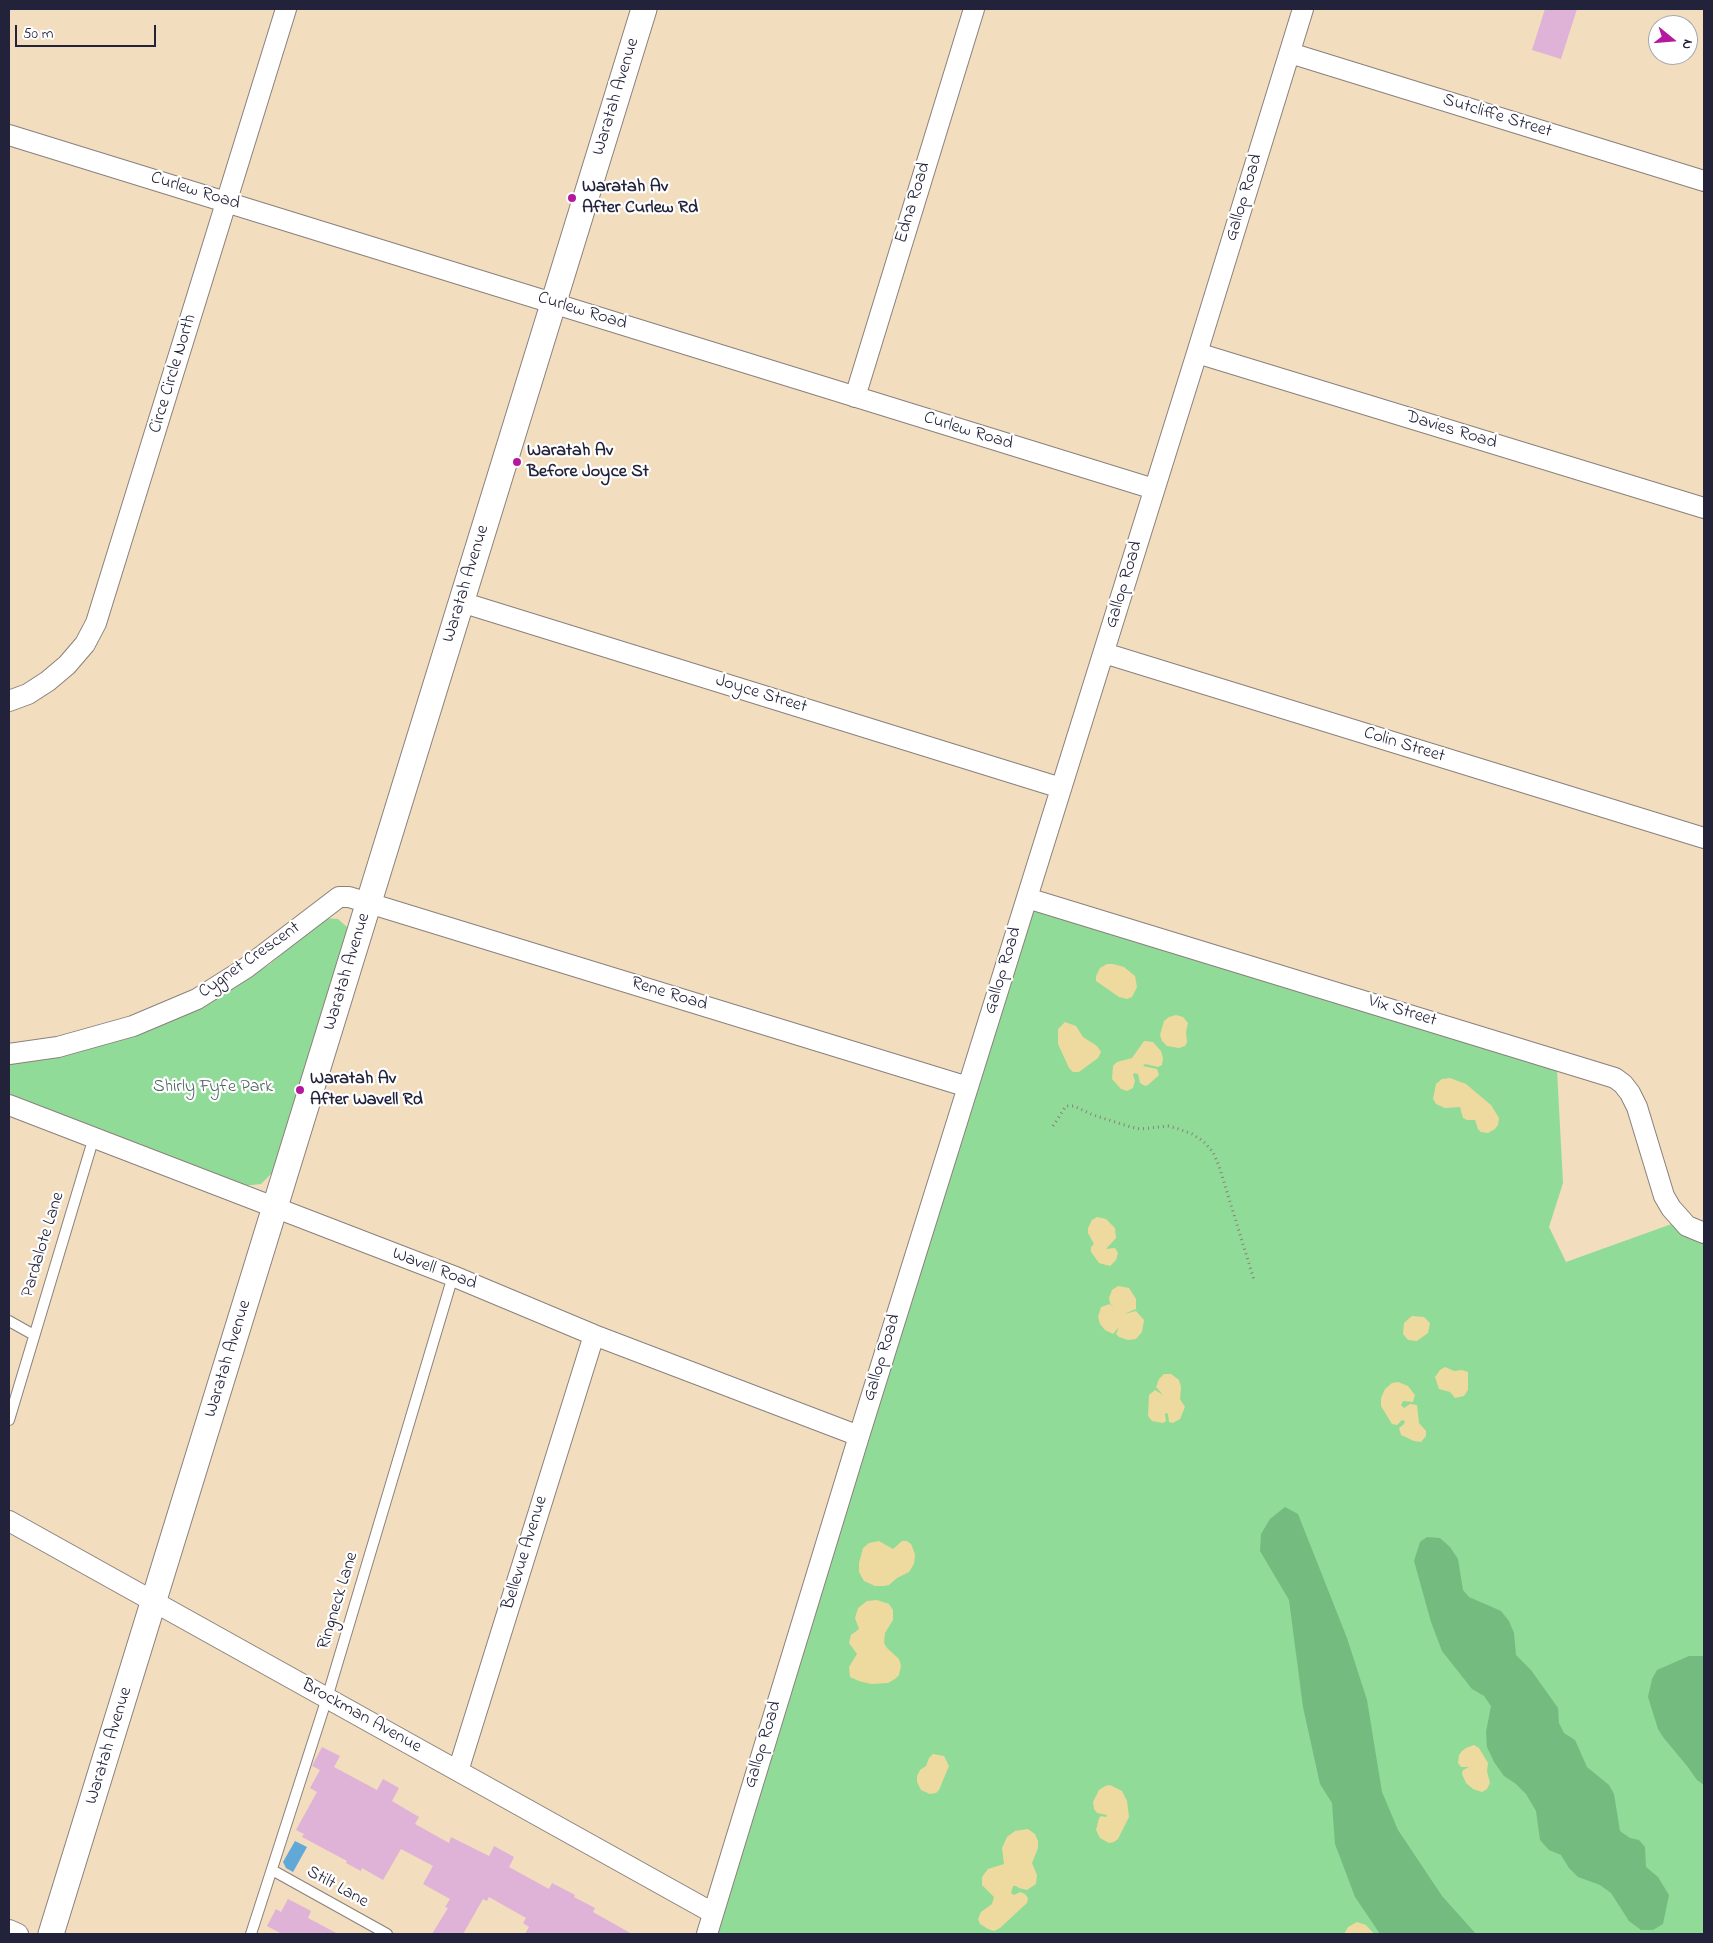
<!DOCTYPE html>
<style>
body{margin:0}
#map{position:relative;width:1713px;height:1943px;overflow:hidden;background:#f2ddbe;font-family:"Indie Flower",sans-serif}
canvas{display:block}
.frame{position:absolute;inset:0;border:10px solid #22223b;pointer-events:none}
.north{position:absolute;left:1648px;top:15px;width:50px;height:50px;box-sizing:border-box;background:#fff;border:1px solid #a7a7b1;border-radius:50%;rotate:107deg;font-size:14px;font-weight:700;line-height:20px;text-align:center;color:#22223b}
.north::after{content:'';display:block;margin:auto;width:18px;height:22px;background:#b5179e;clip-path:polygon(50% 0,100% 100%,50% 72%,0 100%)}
.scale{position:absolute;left:15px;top:25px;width:141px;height:22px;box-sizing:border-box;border:2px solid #22223b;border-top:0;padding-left:6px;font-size:15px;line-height:18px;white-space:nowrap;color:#22223b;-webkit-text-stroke:4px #fff;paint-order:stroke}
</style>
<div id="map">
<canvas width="1713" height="1943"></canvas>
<div class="frame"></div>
<div class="north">N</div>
<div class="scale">50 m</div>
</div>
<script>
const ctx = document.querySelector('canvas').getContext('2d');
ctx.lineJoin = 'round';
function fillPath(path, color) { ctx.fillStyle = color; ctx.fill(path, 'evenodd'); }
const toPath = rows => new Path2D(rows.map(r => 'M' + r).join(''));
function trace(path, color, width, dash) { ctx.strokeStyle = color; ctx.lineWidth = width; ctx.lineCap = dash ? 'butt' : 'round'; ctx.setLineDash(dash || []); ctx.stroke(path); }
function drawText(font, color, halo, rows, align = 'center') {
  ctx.font = font + ' "Indie Flower",sans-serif'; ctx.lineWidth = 4.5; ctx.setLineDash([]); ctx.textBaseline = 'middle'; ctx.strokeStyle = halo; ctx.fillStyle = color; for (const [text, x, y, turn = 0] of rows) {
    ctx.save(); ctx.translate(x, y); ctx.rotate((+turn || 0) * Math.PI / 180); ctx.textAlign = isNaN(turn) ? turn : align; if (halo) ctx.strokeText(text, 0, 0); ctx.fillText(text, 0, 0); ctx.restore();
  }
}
fillPath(toPath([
 [1030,903,1557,1070,1563,1183,1549,1227,1566,1262,1680,1221,1704,1235,1704,1934,711,1934],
 [324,918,338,919,348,928,273,1172,261,1184,243,1186,9,1096,9,1064,52,1058,128,1037,200,1007,269,965]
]), '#90db97');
fillPath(toPath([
 [1285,1507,1298,1514,1347,1638,1367,1700,1382,1792,1398,1830,1442,1896,1476,1934,1380,1934,1355,1897,1335,1844,1332,1803,1320,1784,1303,1707,1289,1600,1260,1551,1261,1534,1270,1519],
 [1427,1537,1440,1538,1450,1547,1458,1559,1463,1590,1469,1597,1501,1611,1509,1621,1514,1633,1516,1655,1531,1670,1558,1708,1559,1723,1564,1733,1575,1740,1587,1767,1609,1785,1614,1794,1620,1831,1630,1838,1639,1840,1645,1847,1646,1867,1658,1877,1669,1895,1663,1924,1653,1930,1641,1930,1629,1921,1611,1893,1600,1885,1578,1877,1569,1868,1561,1855,1549,1850,1540,1840,1536,1811,1526,1794,1516,1784,1504,1776,1494,1762,1487,1747,1486,1732,1491,1706,1484,1696,1472,1689,1442,1651,1431,1622,1414,1561,1420,1542],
 [1689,1656,1704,1656,1704,1785,1697,1780,1687,1766,1663,1737,1658,1729,1648,1697,1652,1679,1657,1670]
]), '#74bb80');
fillPath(toPath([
 [1107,964,1113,964,1124,967,1135,976,1137,987,1132,997,1127,999,1119,997,1096,981,1096,976,1100,968],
 [1176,1015,1183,1017,1188,1023,1186,1032,1187,1042,1185,1046,1179,1048,1167,1046,1162,1041,1160,1035,1164,1021,1169,1017],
 [1065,1022,1076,1026,1083,1037,1097,1046,1101,1052,1098,1058,1079,1072,1073,1072,1069,1068,1058,1044,1058,1029],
 [1144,1041,1153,1042,1161,1051,1163,1058,1162,1065,1158,1067,1145,1064,1143,1066,1157,1069,1159,1075,1148,1085,1145,1086,1140,1083,1138,1074,1134,1073,1133,1075,1135,1081,1133,1088,1127,1091,1121,1089,1112,1079,1113,1066,1117,1062,1132,1058],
 [1450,1078,1466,1084,1491,1105,1499,1118,1498,1125,1495,1129,1488,1133,1481,1132,1478,1129,1475,1120,1467,1120,1463,1118,1460,1107,1445,1108,1436,1104,1433,1099,1436,1084,1442,1079],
 [1097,1217,1106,1219,1115,1228,1116,1238,1106,1249,1115,1248,1118,1253,1116,1260,1110,1266,1099,1263,1091,1252,1091,1247,1094,1244,1088,1233,1088,1228,1092,1220],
 [1118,1286,1129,1288,1136,1299,1136,1309,1124,1314,1136,1311,1144,1320,1142,1332,1136,1339,1128,1340,1119,1337,1116,1334,1119,1327,1113,1334,1105,1330,1100,1324,1098,1317,1101,1307,1110,1304,1114,1308,1110,1303,1109,1298,1112,1290],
 [1412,1316,1424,1317,1430,1323,1428,1333,1417,1341,1408,1340,1403,1334,1404,1323],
 [1445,1367,1454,1371,1462,1370,1468,1372,1468,1390,1464,1396,1455,1398,1450,1392,1439,1389,1435,1377,1440,1370],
 [1164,1374,1171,1374,1179,1380,1181,1387,1180,1399,1185,1407,1180,1419,1173,1423,1169,1422,1168,1414,1166,1413,1165,1414,1166,1421,1163,1423,1152,1421,1148,1416,1149,1395,1155,1390,1163,1395,1156,1387,1159,1379],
 [1398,1382,1408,1386,1415,1395,1413,1402,1403,1401,1401,1405,1404,1408,1410,1404,1417,1405,1419,1423,1426,1431,1426,1436,1421,1442,1414,1441,1401,1435,1399,1428,1404,1424,1405,1421,1402,1420,1397,1425,1392,1424,1381,1406,1381,1398,1385,1389,1392,1383],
 [879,1541,893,1549,902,1541,907,1541,911,1544,915,1554,914,1564,909,1572,897,1578,889,1585,884,1586,875,1586,864,1581,859,1572,859,1563,863,1548,869,1543],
 [877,1600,889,1604,893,1610,893,1620,885,1633,884,1643,887,1648,899,1659,901,1666,899,1675,895,1679,888,1683,871,1684,859,1681,850,1677,849,1667,857,1654,849,1643,851,1635,859,1629,855,1618,858,1608,867,1601],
 [1474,1745,1479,1748,1488,1763,1487,1771,1490,1783,1487,1789,1482,1792,1473,1789,1466,1783,1462,1774,1463,1770,1469,1767,1461,1767,1458,1763,1459,1755,1462,1751,1466,1748],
 [933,1754,944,1756,949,1766,939,1790,936,1793,930,1794,921,1790,917,1782,917,1776,920,1770,926,1766,929,1758],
 [1110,1785,1122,1791,1127,1801,1129,1817,1118,1839,1114,1842,1109,1843,1100,1838,1096,1830,1099,1818,1101,1816,1106,1817,1107,1815,1097,1813,1094,1809,1093,1802,1099,1790,1105,1786],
 [1028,1829,1035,1834,1038,1841,1038,1848,1032,1863,1037,1875,1036,1884,1027,1890,1019,1888,1016,1886,1013,1886,1011,1893,1014,1895,1020,1892,1025,1894,1028,1898,1027,1903,1000,1928,994,1931,988,1929,980,1924,978,1919,981,1912,992,1904,994,1897,982,1885,982,1877,988,1869,1004,1864,1002,1848,1007,1837,1015,1831],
 [1357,1922,1366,1925,1374,1934,1344,1934,1348,1927]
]), '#eeda9e');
fillPath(toPath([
 [295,1841,307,1847,293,1872,286,1868,283,1862]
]), '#61a7d7');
fillPath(toPath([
 [1545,9,1577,9,1561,59,1532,50],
 [322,1747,340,1756,334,1767,377,1790,383,1779,399,1788,392,1801,419,1817,415,1824,449,1843,451,1837,489,1856,494,1846,514,1857,509,1867,549,1889,552,1883,575,1895,574,1897,595,1908,593,1912,632,1934,525,1934,529,1927,523,1923,526,1918,489,1897,487,1901,483,1899,463,1934,432,1934,448,1908,445,1907,450,1899,423,1884,433,1866,401,1849,383,1880,362,1868,361,1871,346,1863,347,1861,302,1837,304,1834,296,1830,317,1792,310,1788,320,1770,312,1766],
 [288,1899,311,1911,308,1918,338,1934,282,1934,267,1926,276,1909,281,1912]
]), '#dfb2d7');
const service = toPath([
 [9,1321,34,1335],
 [9,1420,94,1137],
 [272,1870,387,1934],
 [251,1934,327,1698,453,1276]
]);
const minor = toPath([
 [1290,53,1704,181],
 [9,135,1154,489],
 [1197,353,1704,508],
 [855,397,974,9],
 [461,602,1061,788],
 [1104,653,1704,838],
 [9,701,28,694,48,681,67,665,85,644,96,623,286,9],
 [1027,898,1615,1078,1623,1084,1630,1093,1637,1107,1664,1196,1671,1208,1687,1226,1704,1233],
 [9,1054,58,1047,133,1026,197,999,246,968,339,897,349,897,968,1087],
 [9,1105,453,1276,594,1335,859,1436],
 [9,1521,713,1913],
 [458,1771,594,1335],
 [9,1930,18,1934],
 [707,1934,859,1436,1197,353,1303,9]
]);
const tertiary = toPath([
 [51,1934,644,9]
]);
trace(service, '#8a807c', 12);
trace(minor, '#8a807c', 22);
trace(tertiary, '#8a807c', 27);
trace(toPath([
 [1053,1126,1066,1106,1074,1106,1093,1115,1131,1127,1140,1129,1168,1126,1176,1128,1192,1134,1203,1141,1213,1152,1219,1166,1254,1280]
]), '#8a807c', 3, [1, 4]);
trace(service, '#fff', 10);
trace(minor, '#fff', 20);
trace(tertiary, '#fff', 25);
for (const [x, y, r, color] of [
 [572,198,5,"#b5179e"],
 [517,462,5,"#b5179e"],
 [300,1090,5,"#b5179e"]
]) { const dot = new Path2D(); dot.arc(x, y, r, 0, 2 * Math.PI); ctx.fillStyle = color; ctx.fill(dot); trace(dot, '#fff', 2); }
drawText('18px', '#22223b', '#fff', [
 ["Waratah Avenue",617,97,-73],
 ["Sutcliffe Street",1497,117,17],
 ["Curlew Road",195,192,17],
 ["Gallop Road",1245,198,-73],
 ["Edna Road",914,203,-73],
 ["Curlew Road",582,312,17],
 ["Circe Circle North",174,374,-73],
 ["Davies Road",1451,431,17],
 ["Curlew Road",968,432,17],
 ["Waratah Avenue",467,584,-73],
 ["Gallop Road",1125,585,-73],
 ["Joyce Street",761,695,17],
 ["Colin Street",1404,746,17],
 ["Cygnet Crescent",250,961,-35],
 ["Gallop Road",1004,971,-73],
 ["Waratah Avenue",348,972,-73],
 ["Rene Road",669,995,17],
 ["Vix Street",1402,1012,17],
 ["Pardalote Lane",44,1245,-73],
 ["Wavell Road",434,1270,21],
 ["Gallop Road",883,1358,-73],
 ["Waratah Avenue",229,1359,-73],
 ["Bellevue Avenue",526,1553,-73],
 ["Ringneck Lane",339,1601,-73],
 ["Brockman Avenue",361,1717,29],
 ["Gallop Road",764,1745,-73],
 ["Waratah Avenue",110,1746,-73],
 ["Stilt Lane",337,1888,29]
]);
drawText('bold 18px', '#22223b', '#fff', [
 ["Waratah Av",582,188],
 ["After Curlew Rd",582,209],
 ["Waratah Av",527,452],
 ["Before Joyce St",527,473],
 ["Waratah Av",310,1080],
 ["After Wavell Rd",310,1101]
], 'left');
drawText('18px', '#48635b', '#fff', [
 ["Shirly Fyfe Park",213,1088]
]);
</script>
